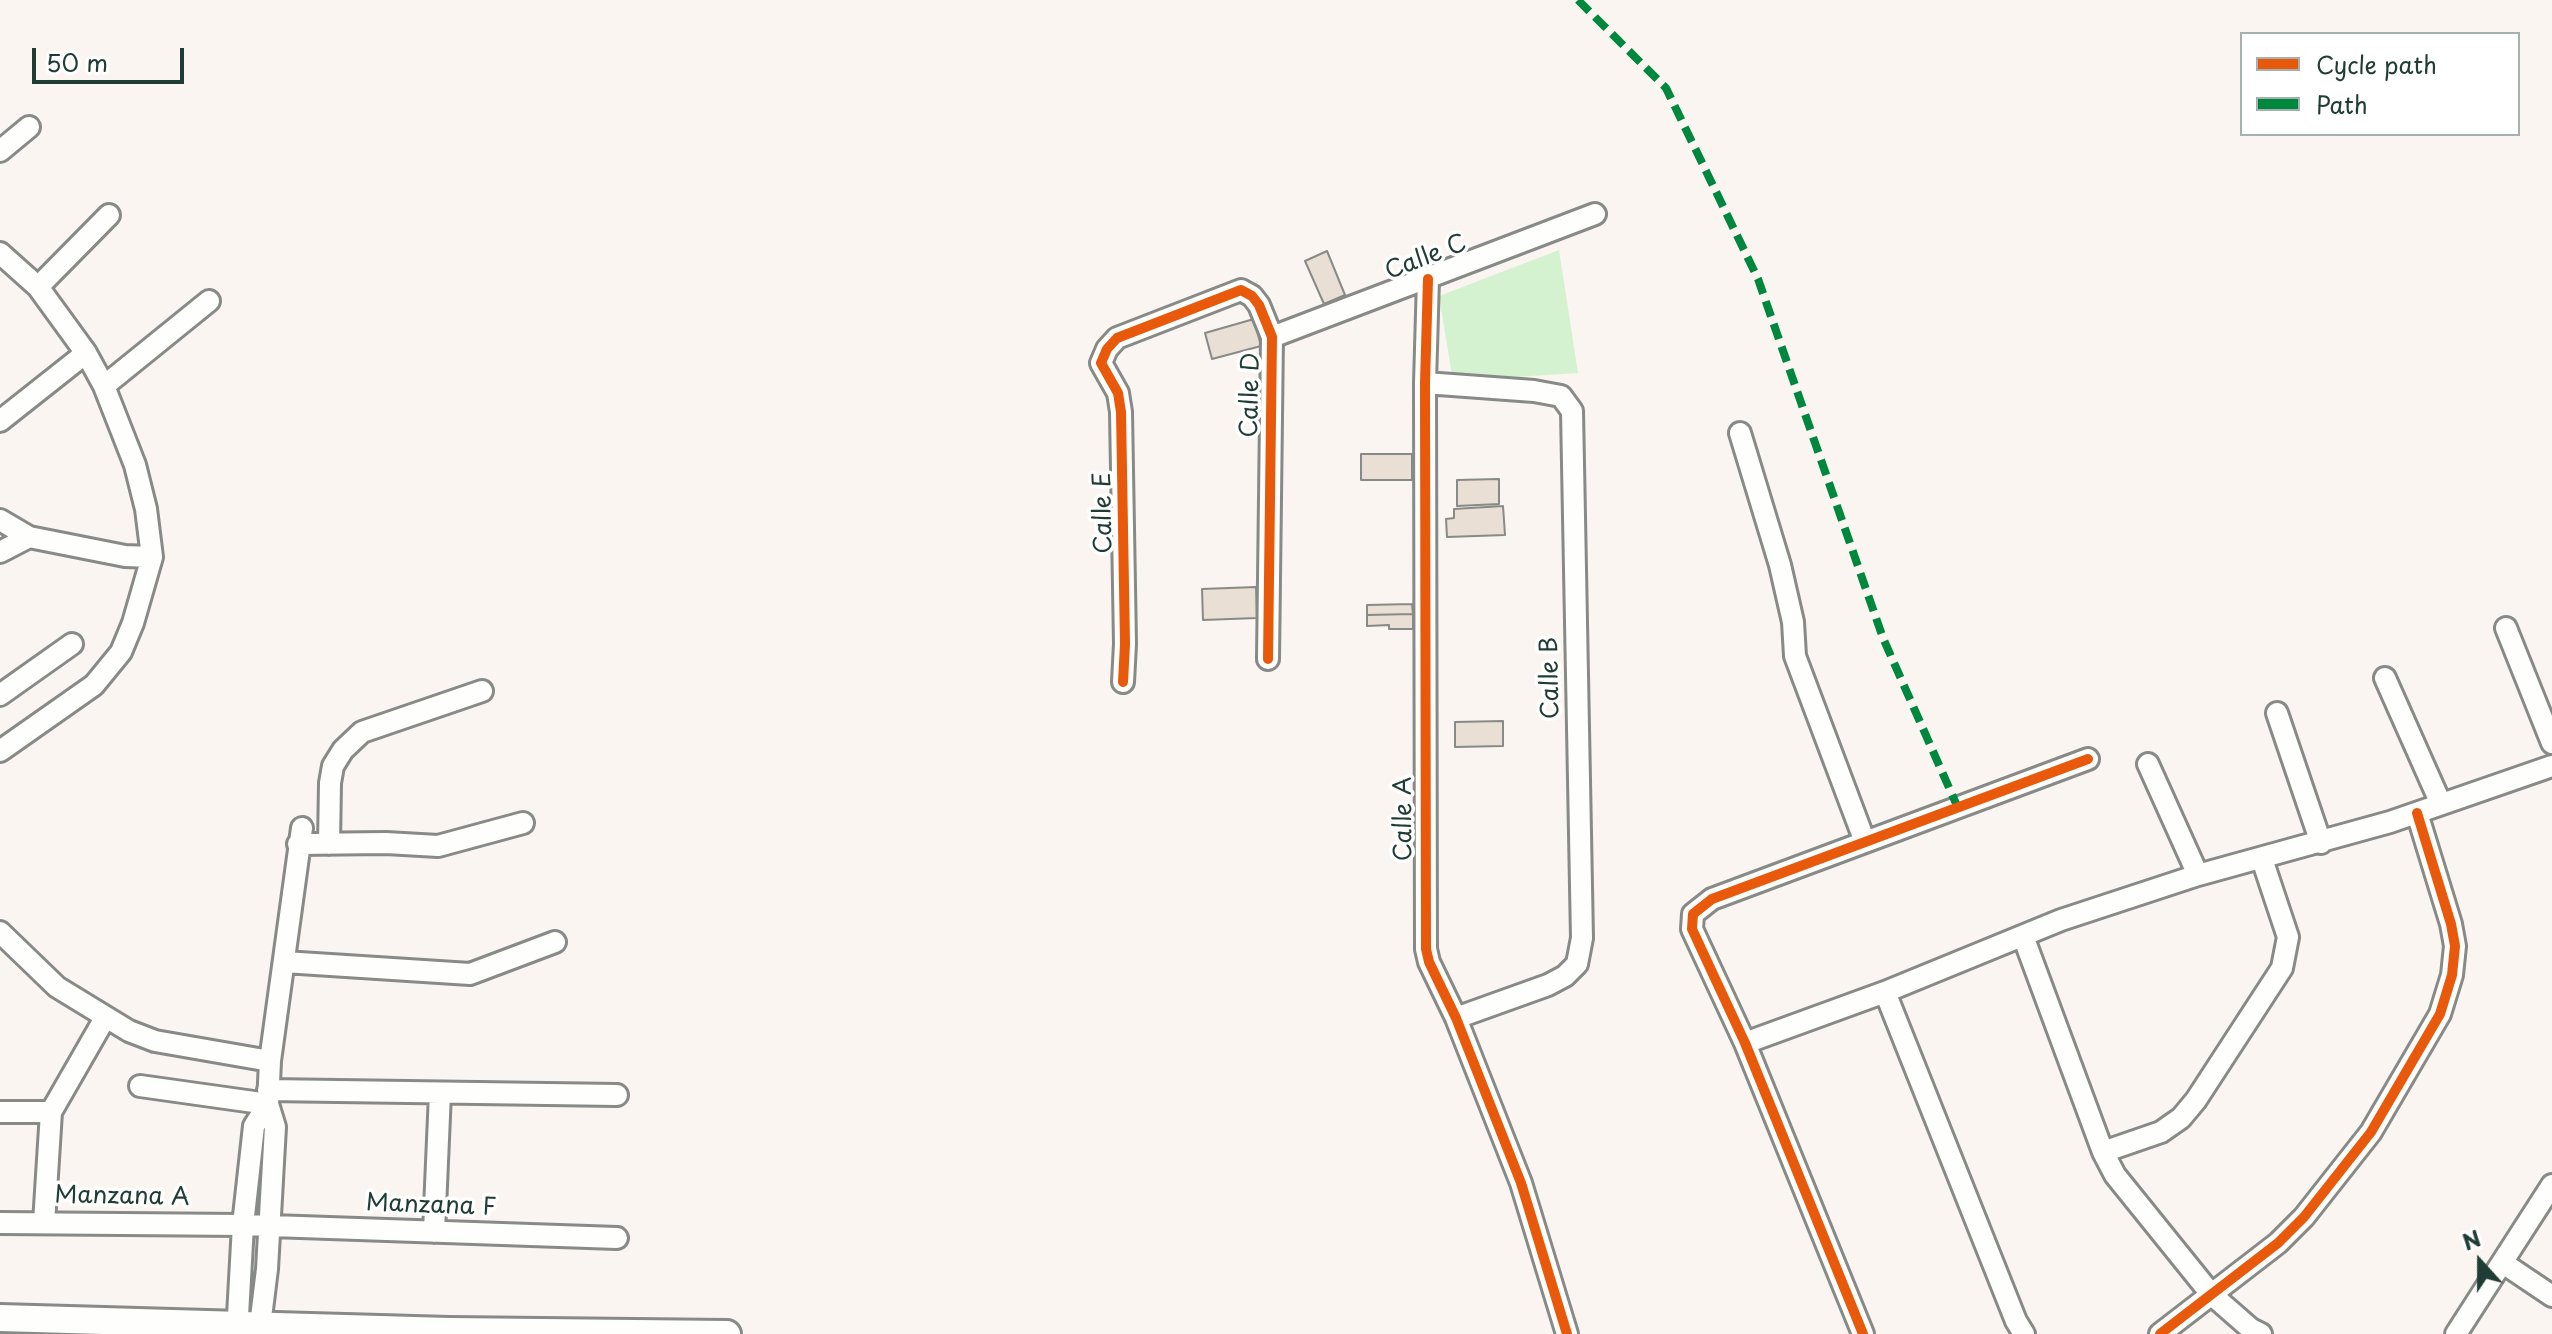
<!DOCTYPE html>
<style>
body{margin:0}
#map{position:relative;width:2552px;height:1334px;overflow:hidden;background:#faf5f0;font-family:"Playpen Sans",sans-serif}
canvas{display:block}
.legend{position:absolute;left:2240px;top:32px;width:280px;height:104px;box-sizing:border-box;background:#fff;border:2px solid #a5b1ae;margin:0;padding:10px 14px;list-style:none;font-size:24px;color:#1f3d34}
.legend li{display:flex;align-items:center;gap:16px;height:40px}
.legend b{width:40px;border:2px solid #a5b1ae}
.north{position:absolute;left:2440px;top:1222px;width:80px;height:80px;-webkit-text-stroke:6px #fff;paint-order:stroke;rotate:339deg;font-size:22px;font-weight:700;line-height:32px;text-align:center;color:#1f3d34}
.north::after{content:'';display:block;margin:auto;width:28px;height:36px;background:#1f3d34;clip-path:polygon(50% 0,100% 100%,50% 72%,0 100%)}
.scale{position:absolute;left:32px;top:48px;width:152px;height:36px;box-sizing:border-box;border:4px solid #1f3d34;border-top:0;padding-left:10px;font-size:24px;line-height:28px;white-space:nowrap;color:#1f3d34;-webkit-text-stroke:6px #fff;paint-order:stroke}
</style>
<div id="map">
<canvas width="2552" height="1334"></canvas>
<ul class="legend">
<li><b style="height:10px;background:#e8590c"></b>Cycle path</li>
<li><b style="height:10px;background:#00873e"></b>Path</li>
</ul>
<div class="north">N</div>
<div class="scale">50 m</div>
</div>
<script>
const ctx = document.querySelector('canvas').getContext('2d');
ctx.lineJoin = 'round';
function fillPath(path, color) { ctx.fillStyle = color; ctx.fill(path, 'evenodd'); }
const toPath = rows => new Path2D(rows.map(r => 'M' + r).join(''));
function trace(path, color, width, dash) { ctx.strokeStyle = color; ctx.lineWidth = width; ctx.lineCap = dash ? 'butt' : 'round'; ctx.setLineDash(dash || []); ctx.stroke(path); }
function drawText(font, color, halo, rows, align = 'center') {
  ctx.font = font + ' "Playpen Sans",sans-serif'; ctx.lineWidth = 7; ctx.setLineDash([]); ctx.textBaseline = 'middle'; ctx.strokeStyle = halo; ctx.fillStyle = color; for (const [text, x, y, turn = 0] of rows) {
    ctx.save(); ctx.translate(x, y); ctx.rotate((+turn || 0) * Math.PI / 180); ctx.textAlign = isNaN(turn) ? turn : align; if (halo) ctx.strokeText(text, 0, 0); ctx.fillText(text, 0, 0); ctx.restore();
  }
}
fillPath(toPath([
 [1559,250,1578,373,1453,381,1439,296]
]), '#d4f2d0');
const building = toPath([
 [1327,251,1345,295,1324,304,1305,261,1327,251],
 [1254,319,1261,346,1212,359,1205,333,1254,319],
 [1361,454,1412,454,1412,480,1361,480,1361,454],
 [1499,479,1499,504,1457,506,1457,480,1499,479],
 [1503,506,1505,535,1447,537,1446,519,1454,518,1454,509,1503,506],
 [1256,587,1257,618,1203,620,1202,589,1256,587],
 [1412,604,1413,614,1367,615,1367,605,1412,604],
 [1413,614,1413,629,1389,629,1389,625,1367,626,1367,615,1413,614],
 [1503,721,1503,746,1455,747,1455,722,1503,721]
]);
fillPath(building, '#e9dfd4');
trace(building, '#878a86', 2);
const minor = toPath([
 [0,151,29,127],
 [0,253,38,287,86,353,104,386,135,465,146,509,152,557,133,623,121,652,94,685,0,751],
 [1428,279,1425,383,1426,949,1429,962,1456,1018,1521,1183,1567,1334],
 [38,287,109,215],
 [1272,337,1595,214],
 [1425,383,1534,391,1561,396,1572,411,1582,938,1577,964,1565,976,1548,985,1456,1018],
 [104,386,209,301],
 [0,421,86,353],
 [1740,433,1780,565,1793,622,1795,656,1865,842],
 [0,520,29,537,125,556,152,557],
 [0,552,29,537],
 [2506,628,2552,743],
 [2385,678,2441,804],
 [1123,682,1125,644,1121,412,1118,393,1101,363,1107,349,1117,338,1241,290,1252,296,1259,305,1272,337,1268,659],
 [0,695,72,644],
 [2277,713,2321,843],
 [2148,764,2198,875],
 [298,844,386,843,438,846,523,823],
 [329,844,330,783,333,766,343,750,362,732,482,691],
 [0,932,57,987,129,1031,155,1041,270,1061],
 [2023,936,2103,1152,2115,1175,2211,1294,2251,1329,2261,1334],
 [284,962,470,974,555,942],
 [1885,992,2016,1321,2024,1334],
 [1745,1043,1885,992,2061,920,2198,875,2390,822,2552,766],
 [140,1086,268,1104],
 [268,1090,617,1095],
 [0,1112,51,1112],
 [2103,1152,2161,1132,2181,1118,2196,1100,2282,968,2288,937,2262,859],
 [0,1223,243,1225,617,1238],
 [44,1223,51,1112,105,1018],
 [434,1232,440,1093],
 [2503,1263,2552,1296],
 [237,1334,243,1225,254,1126,268,1104],
 [259,1334,267,1269,275,1127,268,1104,270,1061,302,828],
 [1863,1334,1745,1043,1692,929,1693,914,1712,899,2088,759],
 [2160,1334,2278,1243,2304,1217,2371,1132,2440,1014,2452,975,2455,946,2451,924,2417,813],
 [2456,1334,2552,1185]
]);
const major = toPath([
 [0,1318,449,1331,727,1334]
]);
trace(minor, '#878a86', 26);
trace(major, '#878a86', 32);
trace(minor, '#fefefd', 20);
trace(major, '#fefefd', 26);
trace(toPath([
 [1578,0,1666,88,1758,279,1883,638,1958,808]
]), '#00873e', 8, [16, 8]);
trace(toPath([
 [1428,279,1425,383,1426,949,1429,962,1456,1018,1521,1183,1567,1334],
 [1123,682,1125,644,1121,412,1118,393,1101,363,1107,349,1117,338,1241,290,1252,296,1259,305,1272,337,1268,659],
 [1863,1334,1745,1043,1692,929,1693,914,1712,899,2088,759],
 [2160,1334,2278,1243,2304,1217,2371,1132,2440,1014,2452,975,2455,946,2451,924,2417,813]
]), '#e8590c', 10);
drawText('24px', '#1f3d34', '#fff', [
 ["Calle C",1426,258,-21],
 ["Calle D",1251,395,-89],
 ["Calle E",1104,513,-91],
 ["Calle B",1551,678,-91],
 ["Calle A",1404,819,-90],
 ["Manzana A",122,1197,1],
 ["Manzana F",431,1206,2]
]);
</script>
